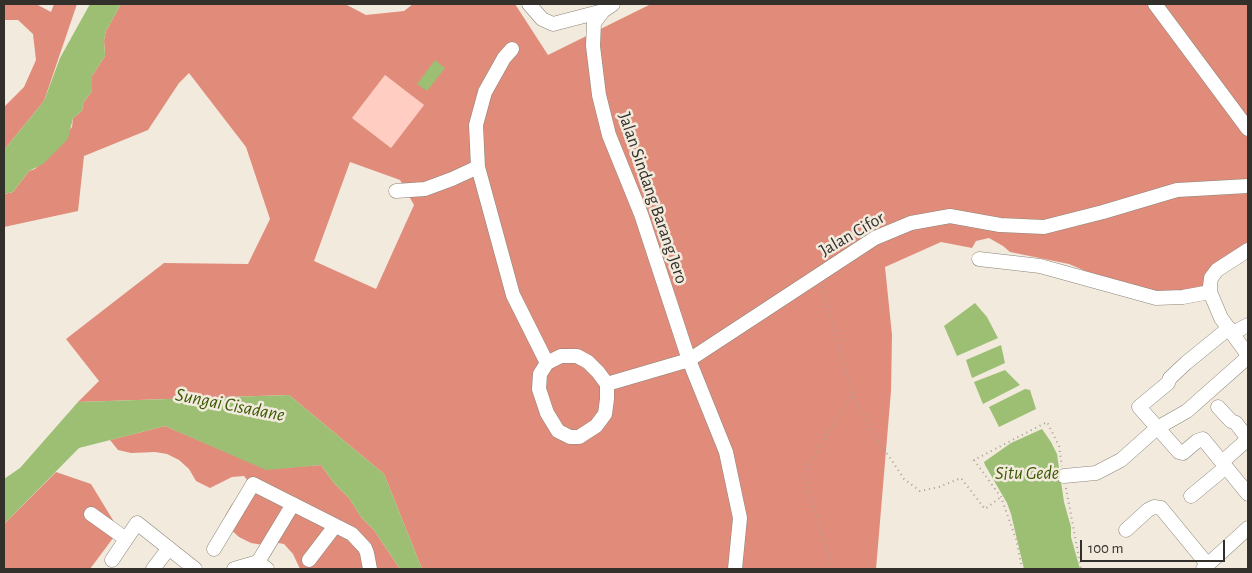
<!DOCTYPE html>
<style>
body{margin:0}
#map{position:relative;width:1252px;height:573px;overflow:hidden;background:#f2eadd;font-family:"Alegreya Sans",sans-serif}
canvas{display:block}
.frame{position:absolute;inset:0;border:5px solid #33302b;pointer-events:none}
.scale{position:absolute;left:1080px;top:540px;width:145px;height:22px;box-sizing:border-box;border:2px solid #33302b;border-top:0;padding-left:6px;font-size:15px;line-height:18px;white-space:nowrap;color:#33302b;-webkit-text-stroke:4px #f2eadd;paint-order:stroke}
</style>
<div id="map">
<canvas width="1252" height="573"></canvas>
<div class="frame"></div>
<div class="scale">100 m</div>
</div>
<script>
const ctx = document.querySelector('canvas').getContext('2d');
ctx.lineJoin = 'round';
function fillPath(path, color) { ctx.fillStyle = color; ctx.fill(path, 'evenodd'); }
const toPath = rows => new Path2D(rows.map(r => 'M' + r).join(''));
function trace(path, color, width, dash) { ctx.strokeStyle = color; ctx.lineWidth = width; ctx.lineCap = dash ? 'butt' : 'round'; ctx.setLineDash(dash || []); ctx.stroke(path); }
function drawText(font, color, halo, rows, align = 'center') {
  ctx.font = font + ' "Alegreya Sans",sans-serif'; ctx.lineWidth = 5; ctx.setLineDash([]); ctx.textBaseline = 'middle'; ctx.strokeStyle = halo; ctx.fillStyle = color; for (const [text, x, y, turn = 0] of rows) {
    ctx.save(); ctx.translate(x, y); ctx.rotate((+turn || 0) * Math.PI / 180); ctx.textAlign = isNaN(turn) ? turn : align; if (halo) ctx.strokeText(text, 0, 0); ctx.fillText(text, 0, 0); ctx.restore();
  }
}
fillPath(toPath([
 [385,75,424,105,391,148,352,118]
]), '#ffcdc2');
fillPath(toPath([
 [4,4,36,4,51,12,54,4,77,4,44,101,4,150,4,107,24,87,36,60,33,34,18,20,4,20],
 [121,4,345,4,366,15,404,11,413,4,515,4,548,55,651,4,1248,4,1248,244,1214,284,1172,293,1123,287,1069,264,1010,252,1003,246,989,238,976,241,972,248,941,242,885,267,892,335,891,391,876,569,422,569,384,474,289,395,78,402,99,381,66,339,164,263,248,264,270,219,246,147,189,73,179,83,148,130,84,156,78,211,4,227,4,194,13,192,29,171,35,169,72,127,73,118,82,111,83,103,92,91,92,76,105,56,104,40,106,31],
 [385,75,424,105,391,148,352,118],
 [350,162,400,180,414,205,376,289,314,261],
 [165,426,266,469,321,465,334,483,349,498,361,517,374,530,400,569,300,569,293,554,284,544,272,542,263,545,251,543,239,537,229,528,225,516,232,504,243,497,252,486,244,476,232,477,210,488,196,481,189,469,179,460,167,454,155,452,131,453,118,450,110,440],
 [56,472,91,484,119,530,90,569,4,569,4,524]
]), '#e18c7b');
fillPath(toPath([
 [90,4,121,4,106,31,104,40,105,56,92,76,92,91,83,103,82,111,73,118,68,139,43,164,29,171,13,192,4,194,4,150,44,101,60,58],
 [435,60,445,68,427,91,417,84],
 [975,303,987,317,998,338,957,356,944,326],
 [1001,345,1005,363,972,378,966,360],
 [1005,370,1020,385,983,404,974,382],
 [1025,389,1030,390,1036,409,999,427,989,407],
 [289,395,384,474,422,569,400,569,374,530,361,517,349,498,334,483,321,465,266,470,165,426,79,448,4,524,4,479,20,468,78,402],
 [1042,429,1051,442,1057,454,1064,502,1071,527,1071,537,1080,569,1024,569,1011,514,1007,503,985,465,984,462,1011,443]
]), '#9cbf73');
const minor = toPath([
 [529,4,542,19,553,24,603,11,613,4],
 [1155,4,1248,129],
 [603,11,594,23,593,46,599,95,609,135,641,214,689,360,726,452,740,518,735,569],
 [512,49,504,58,485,92,476,125,478,167,513,295,547,363],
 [396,191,425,189,452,179,478,167],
 [1248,250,1217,270,1211,278,1210,286,1210,292,1221,318,1248,355],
 [979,259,1040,266,1156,298,1183,297,1210,292],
 [1229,328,1186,363,1170,378,1168,383,1139,407,1179,452,1183,453,1197,441,1203,439,1248,494],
 [1233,333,1248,325],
 [561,356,577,356,588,362,598,372,607,384,607,399,605,414,596,426,579,437,570,437,558,431,547,413,539,389,540,374,547,363,561,356],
 [607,384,689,360,875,238,911,223,950,216,1000,225,1044,227,1103,212,1177,190,1248,186],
 [1218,407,1231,421,1236,423,1248,439],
 [1222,462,1248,439],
 [1064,476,1096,473,1121,460,1157,428,1187,411,1248,357],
 [1191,496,1226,467],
 [91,514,126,539],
 [1126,530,1148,510,1154,507,1161,508,1207,564],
 [214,549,253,484,352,534,365,548,367,553,370,569],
 [112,560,137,523,195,569],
 [309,560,335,526],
 [258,562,293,504],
 [153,569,169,548],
 [234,569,258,562,267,569],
 [1203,569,1248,528]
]);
trace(minor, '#8b8478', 15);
trace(toPath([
 [822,287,852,393,869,426,904,479,920,491,939,487,961,478,985,509,1001,497],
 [1066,488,1081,569],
 [833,569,803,474,852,393],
 [1022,569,1016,539,1001,497,974,460,1047,422,1059,446,1062,466]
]), '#a59f95', 2, [1, 4]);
trace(minor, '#fff', 14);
drawText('18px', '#33302b', '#f2eadd', [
 ["Jalan Sindang Barang Jero",653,198,71],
 ["Jalan Cifor",852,234,-30]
]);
drawText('italic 19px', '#3a5801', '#f2eadd', [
 ["Sungai Cisadane",230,405,11],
 ["Situ Gede",1027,473]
]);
</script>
